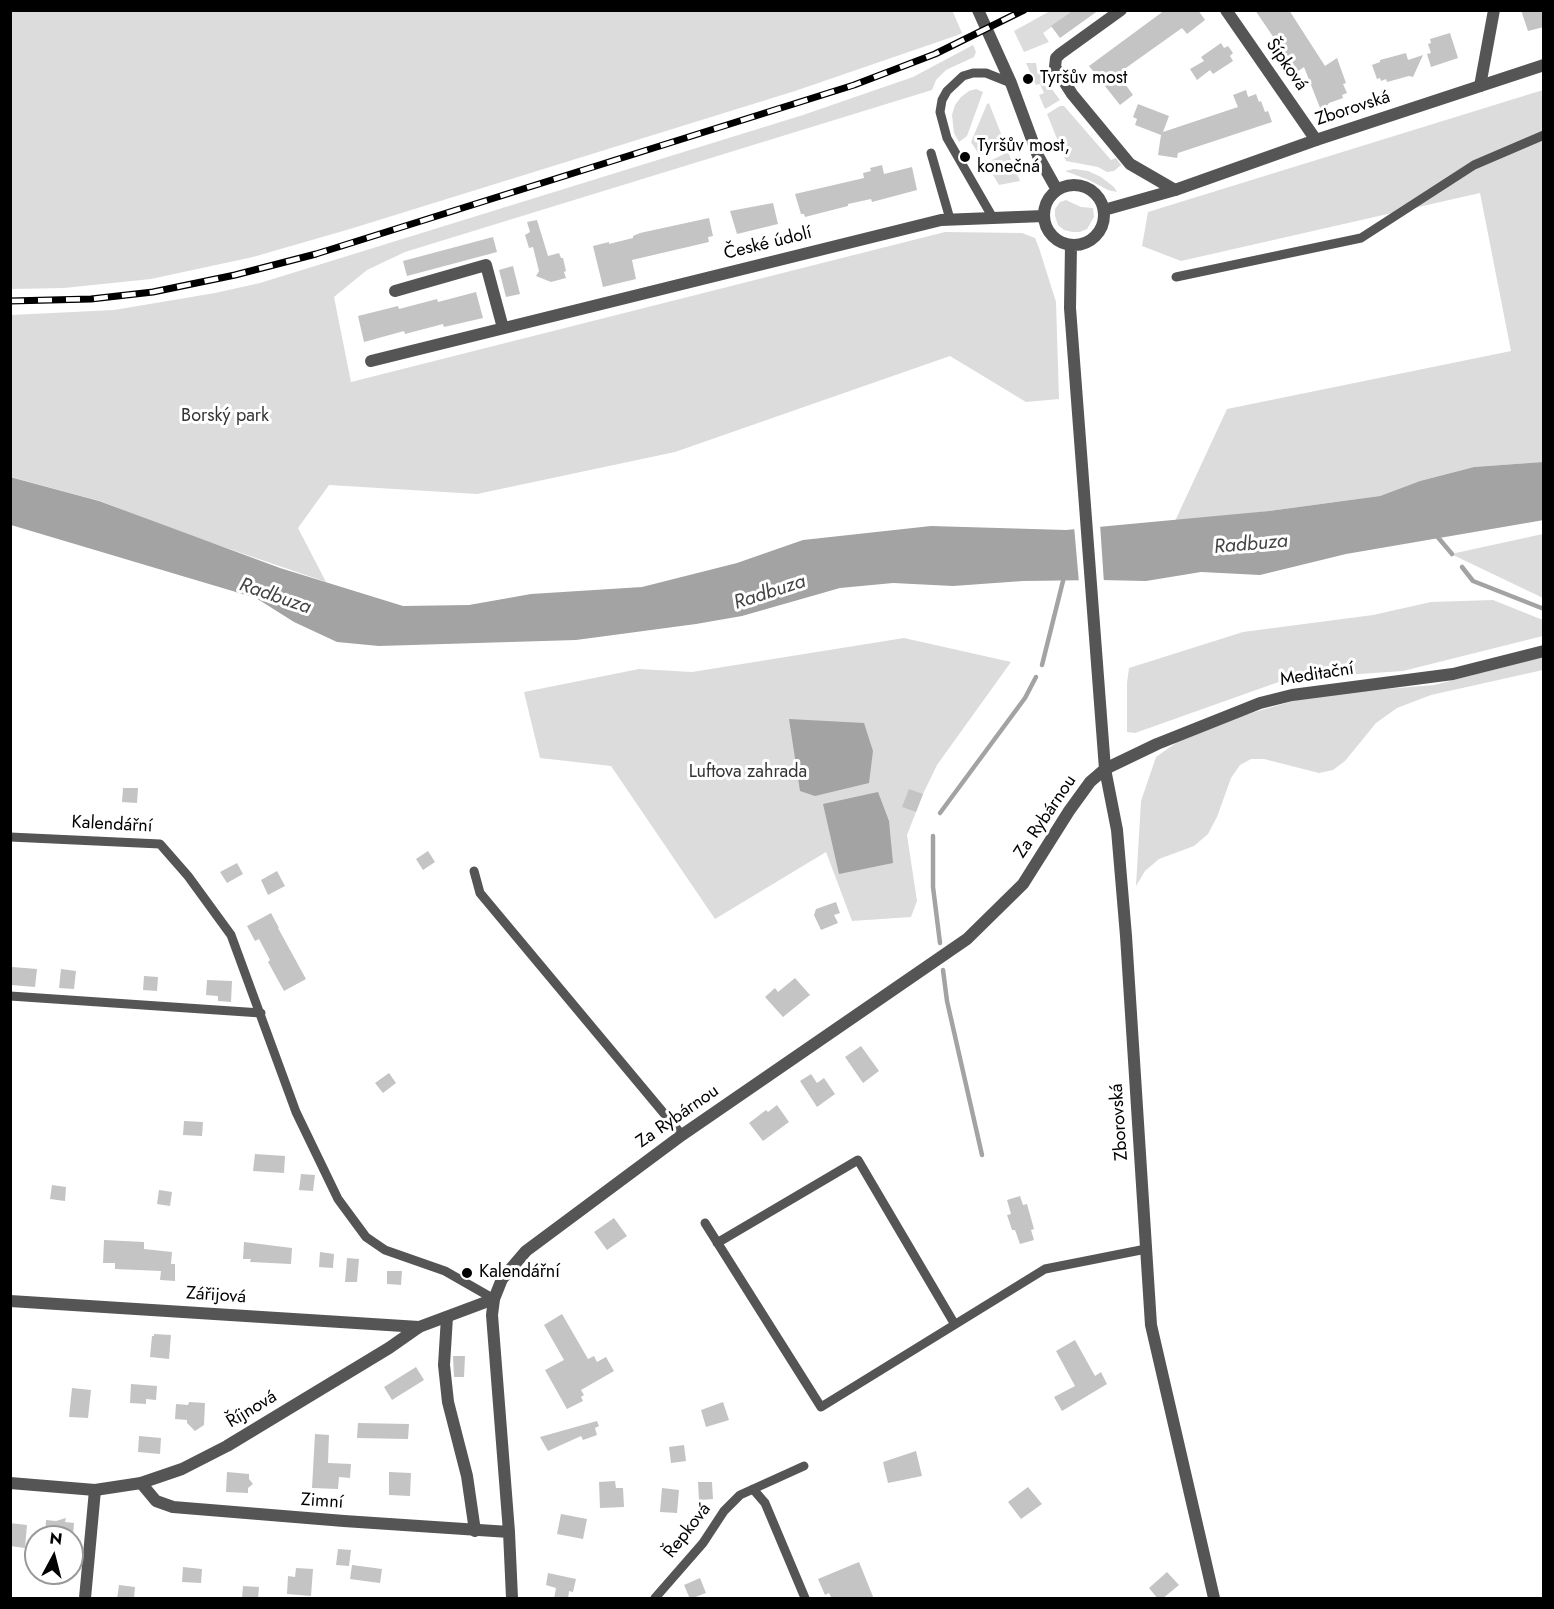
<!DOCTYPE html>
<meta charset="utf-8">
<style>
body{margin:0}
#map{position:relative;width:1554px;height:1609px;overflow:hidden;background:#fff;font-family:Jost,sans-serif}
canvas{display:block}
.frame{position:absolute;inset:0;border:12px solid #000;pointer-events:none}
.north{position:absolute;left:24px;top:1525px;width:60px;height:60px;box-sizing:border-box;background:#fff;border:2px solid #999;border-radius:50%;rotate:7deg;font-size:16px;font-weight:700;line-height:24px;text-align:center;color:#000}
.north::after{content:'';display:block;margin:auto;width:21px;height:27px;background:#000;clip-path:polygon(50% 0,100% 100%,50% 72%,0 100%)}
</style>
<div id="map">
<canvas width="1554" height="1609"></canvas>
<div class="frame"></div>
<div class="north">N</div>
</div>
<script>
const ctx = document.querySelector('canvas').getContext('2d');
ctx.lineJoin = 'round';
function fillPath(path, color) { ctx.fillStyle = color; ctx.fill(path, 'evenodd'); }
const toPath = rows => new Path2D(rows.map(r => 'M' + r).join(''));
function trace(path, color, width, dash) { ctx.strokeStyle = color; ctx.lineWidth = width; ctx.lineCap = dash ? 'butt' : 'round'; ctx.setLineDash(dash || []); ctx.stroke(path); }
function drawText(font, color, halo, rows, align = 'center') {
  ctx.font = font + ' Jost,sans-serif'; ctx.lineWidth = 6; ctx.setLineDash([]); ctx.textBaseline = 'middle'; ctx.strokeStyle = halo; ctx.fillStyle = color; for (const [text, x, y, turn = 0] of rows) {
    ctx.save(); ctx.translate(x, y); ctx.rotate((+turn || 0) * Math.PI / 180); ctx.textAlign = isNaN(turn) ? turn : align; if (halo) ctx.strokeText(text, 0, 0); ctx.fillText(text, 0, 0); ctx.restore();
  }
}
fillPath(toPath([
 [952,10,962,33,958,35,795,91,350,229,253,257,151,279,64,288,11,289,11,11],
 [1050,11,1074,11,1043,33,1049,42,1024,52,1014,31],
 [973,45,976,52,974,57,946,70,936,80,932,90,405,252,367,270,334,297,351,382,945,232,1022,233,1035,238,1039,248,1056,302,1059,399,1026,402,950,356,675,452,477,494,329,485,298,528,326,582,177,531,100,501,11,477,11,315,114,310,215,293,260,283,803,115,913,77],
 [1026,63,1036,63,1037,69,1060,100,1045,109,1039,95,1044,93,1040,84,1036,85],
 [976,89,983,92,967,136,959,142,954,133,952,115,955,105,961,97,969,91],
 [1543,90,1543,462,1474,467,1420,481,1380,496,1269,511,1175,521,1227,409,1511,351,1480,193,1181,261,1142,246,1148,212],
 [989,103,1005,144,980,156,971,142,987,104],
 [1060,106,1064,106,1111,160,1116,158,1121,165,1114,171,1107,172,1098,167,1066,161,1047,114],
 [1008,152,1020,181,999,185,986,163],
 [1074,169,1088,171,1101,177,1114,187,1117,192,1108,190,1089,180,1065,171],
 [1066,200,1081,207,1093,208,1094,217,1087,229,1080,232,1072,232,1064,230,1058,225,1055,216,1055,209,1060,202],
 [1543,534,1543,598,1451,554],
 [1493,600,1543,620,1543,636,1403,671,1287,679,1135,733,1127,732,1127,683,1129,668,1243,632,1373,615,1431,602],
 [904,638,1011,662,937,765,923,794,907,835,917,901,911,917,852,921,826,852,715,919,611,766,540,758,524,692,639,669,692,672],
 [1543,657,1543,670,1431,695,1397,708,1376,723,1345,761,1333,770,1319,773,1264,759,1251,759,1240,765,1231,778,1217,817,1208,834,1194,846,1159,859,1145,871,1136,886,1141,801,1156,757,1186,736,1241,716,1314,695,1434,685]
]), '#dcdcdc');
fillPath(toPath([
 [1543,462,1544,520,1346,554,1260,575,1201,572,1146,581,1100,580,1023,581,953,586,893,583,840,588,742,616,696,624,576,640,379,646,337,642,294,622,256,598,11,525,10,477,99,501,280,568,403,606,469,605,531,594,642,587,737,563,803,540,931,526,1066,530,1269,511,1380,496,1420,481,1474,467],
 [789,719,864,723,873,751,869,783,815,796,800,791],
 [878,792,889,821,893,863,839,874,823,804]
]), '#a3a3a3');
fillPath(toPath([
 [1100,524,1104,583,1079,583,1074,526]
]), '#fff');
trace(toPath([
 [1436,535,1452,554],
 [1462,567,1473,581,1544,609],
 [1042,665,1064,577],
 [940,813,1025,698,1036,677],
 [933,836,933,887,940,943],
 [943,970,947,1001,982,1155]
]), '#a3a3a3', 4.5);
fillPath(toPath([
 [1074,10,1099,10,1060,38,1051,26],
 [1165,10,1198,10,1205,20,1187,34,1182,28,1123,70,1128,77,1123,81,1133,95,1120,105,1089,66],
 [1255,10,1289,10,1325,66,1337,58,1346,83,1343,84,1347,93,1342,95,1343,98,1329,103,1322,113,1304,67,1297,72],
 [1521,10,1544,10,1544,27,1528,31],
 [1450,33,1458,58,1431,67,1427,54,1431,53,1428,44,1431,43,1430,39],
 [1221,43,1224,48,1228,46,1233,53,1230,56,1233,61,1213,74,1210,70,1197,80,1190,69,1204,61,1201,57],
 [1406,53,1408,60,1423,55,1413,77,1409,76,1387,82,1386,79,1381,81,1380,78,1377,79,1372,65,1380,62,1380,60],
 [1246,90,1248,97,1256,94,1259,102,1261,101,1265,112,1268,111,1272,122,1178,153,1177,158,1158,155,1161,135,1135,125,1137,119,1133,117,1138,104,1169,116,1163,132,1238,107,1233,95],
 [882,165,884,174,912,167,917,190,872,202,871,199,848,204,848,206,805,217,804,214,801,214,795,194,864,178,863,173,871,171,870,168],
 [773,203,778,224,737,234,730,211],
 [709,218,713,236,708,237,709,242,632,260,636,279,603,287,593,246,609,242,609,244,633,238,633,236,640,233],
 [537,220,548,256,559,253,561,258,563,258,566,271,564,272,566,278,551,282,536,276,539,271,533,247,529,248,525,235,530,232,527,222],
 [493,237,497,252,407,276,403,261],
 [513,266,520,294,506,297,499,270],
 [476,292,483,318,444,327,443,324,405,334,404,331,364,342,358,316,398,306,399,309,437,299,438,302],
 [123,788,138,788,137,803,122,802],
 [909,789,923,794,916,812,902,807],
 [428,851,435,862,423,870,416,859],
 [237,863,243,874,227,883,220,872],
 [277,871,285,886,268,895,261,880],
 [836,902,840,913,834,915,838,923,821,930,814,915,816,909],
 [271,913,279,928,278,928,306,979,284,991,268,962,270,960,259,939,255,941,247,926],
 [12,967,37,969,35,987,11,985],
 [61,969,76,971,74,989,59,988],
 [144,976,158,977,157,991,143,990],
 [795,978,810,995,783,1017,765,997,775,988,778,992],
 [207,980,232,981,231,1002,218,1001,218,996,206,995],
 [861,1046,879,1071,863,1083,845,1057],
 [389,1073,396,1083,383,1093,375,1083],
 [811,1074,817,1083,824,1078,835,1094,817,1107,800,1081],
 [777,1105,789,1122,763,1141,749,1123,766,1110,768,1112],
 [184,1121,203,1122,202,1136,183,1135],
 [255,1154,285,1156,284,1173,253,1171],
 [301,1174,315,1175,313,1191,299,1190],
 [52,1185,66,1187,65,1201,50,1199],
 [159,1190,172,1192,170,1206,157,1204],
 [1020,1196,1023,1205,1027,1204,1034,1229,1031,1230,1034,1240,1020,1244,1015,1230,1012,1230,1007,1215,1011,1214,1007,1200],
 [614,1218,627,1236,607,1250,594,1232],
 [104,1240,144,1242,144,1249,172,1252,171,1264,175,1264,175,1281,160,1280,161,1271,115,1269,115,1263,103,1263],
 [244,1242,292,1248,291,1264,250,1262,251,1259,243,1259],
 [320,1252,334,1254,333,1268,319,1267],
 [347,1258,359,1259,357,1282,345,1282],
 [387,1271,402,1271,401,1285,387,1284],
 [562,1314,588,1359,594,1356,597,1362,606,1357,614,1371,581,1390,584,1395,581,1397,583,1401,567,1409,545,1370,564,1360,544,1325],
 [154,1334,171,1335,169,1359,150,1357,152,1336,154,1336],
 [1075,1340,1095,1376,1101,1372,1107,1384,1062,1411,1054,1397,1075,1386,1056,1351],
 [453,1356,465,1356,464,1377,454,1377],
 [416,1367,424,1380,392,1400,384,1387],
 [131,1384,157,1386,156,1400,146,1399,146,1404,130,1403],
 [72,1388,91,1390,88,1418,69,1417],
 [189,1402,205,1403,204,1425,195,1431,187,1423,187,1420,175,1419,176,1404,188,1405],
 [723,1402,729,1420,706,1427,701,1410],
 [597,1421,599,1426,595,1428,597,1435,583,1440,581,1436,548,1451,540,1437],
 [358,1423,409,1424,408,1439,357,1438],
 [315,1434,329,1435,328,1463,351,1464,350,1478,339,1477,338,1489,312,1488],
 [139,1436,161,1438,160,1454,138,1452],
 [684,1445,686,1461,671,1463,669,1447],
 [916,1451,922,1476,888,1483,883,1462],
 [227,1472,249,1474,249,1479,253,1484,248,1488,248,1493,226,1492],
 [389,1472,411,1473,410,1496,389,1495],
 [615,1481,616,1488,623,1488,624,1507,600,1508,599,1482],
 [698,1482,712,1482,713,1499,699,1500],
 [1028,1487,1042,1504,1021,1519,1008,1502],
 [662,1488,679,1490,677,1513,660,1512],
 [561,1514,587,1519,583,1539,557,1534],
 [66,1518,65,1522,74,1523,73,1537,45,1537,46,1520,56,1521],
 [10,1523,27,1525,25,1548,10,1546],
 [338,1549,351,1550,349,1566,336,1565],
 [859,1562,874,1599,832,1599,829,1593,825,1595,818,1579],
 [352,1565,382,1569,380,1583,350,1579],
 [183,1567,202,1569,201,1583,182,1582],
 [296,1568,313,1569,311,1596,287,1594,288,1576,295,1577],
 [1167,1572,1179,1585,1162,1599,1158,1599,1149,1588],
 [548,1573,576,1579,573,1592,569,1591,568,1599,554,1599,556,1588,546,1585],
 [700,1578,706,1593,690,1599,684,1585],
 [119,1585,135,1587,134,1599,117,1599],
 [243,1586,259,1587,258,1599,242,1599]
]), '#c4c4c4');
trace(toPath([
 [931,153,950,219],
 [993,218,947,138,940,112,942,100,947,91,963,76,973,73,986,73,1011,83],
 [1176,277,1361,238,1474,165,1544,135],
 [10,837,160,844,188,876,231,935,296,1112,338,1199,366,1237,385,1250,445,1271,494,1299],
 [474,871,480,893,682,1135],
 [10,996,261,1013],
 [705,1223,821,1407,1045,1269,1146,1249],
 [717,1243,858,1160,954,1323],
 [753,1489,765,1503,805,1598],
 [655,1598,703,1543,724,1511,740,1495,804,1466]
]), '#555', 9);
trace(toPath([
 [447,1317,444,1365,448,1402,467,1476,475,1531]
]), '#555', 12);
trace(toPath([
 [1121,10,1060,54,1056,58,1055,67,1072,94,1130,164,1175,190],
 [1226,10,1316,140],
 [1480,86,1494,10],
 [395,291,486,265,503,328],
 [371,361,941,220,1044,216],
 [1105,769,1157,744,1260,703,1292,695,1453,674,1544,651],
 [494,1299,492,1315,509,1532,512,1598],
 [10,1301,419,1327],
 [141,1483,156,1501,173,1507,344,1521,509,1532],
 [85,1598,95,1490]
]), '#555', 12);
trace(toPath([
 [978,10,1011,83,1038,156,1057,190],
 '1044 215a30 30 0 1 1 60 0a30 30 0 1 1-60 0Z',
 [1104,210,1175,190,1316,140,1544,65],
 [1071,245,1070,308,1105,769,1117,830,1126,936,1151,1325,1214,1598],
 [10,1483,95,1490,141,1483,182,1469,227,1446,389,1348,419,1327,494,1299,502,1279,526,1251,682,1135,967,939,1023,884,1069,811,1090,782,1105,769]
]), '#555', 12);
const rail = toPath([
 [10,301,91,299,153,292,235,275,316,254,854,85,935,54,1024,10]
]);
trace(rail, '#000', 7);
trace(rail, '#fff', 4.5, [14]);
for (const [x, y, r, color] of [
 [1028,79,6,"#000"],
 [965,157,6,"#000"],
 [467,1273,6,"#000"]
]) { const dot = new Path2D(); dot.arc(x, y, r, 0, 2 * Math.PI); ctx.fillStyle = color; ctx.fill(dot); trace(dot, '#fff', 2); }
drawText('18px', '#000', '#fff', [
 ["Šípková",1286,65,55],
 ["Zborovská",1353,109,-18],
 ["České údolí",768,244,-14],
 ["Meditační",1317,675,-9],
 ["Za Rybárnou",1046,817,-56],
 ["Kalendářní",112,825,3],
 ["Za Rybárnou",678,1117,-35],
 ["Zborovská",1120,1122,-94],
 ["Zářijová",216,1296,4],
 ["Říjnová",252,1410,-31],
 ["Zimní",322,1502,4],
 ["Řepková",688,1531,-52]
]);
drawText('18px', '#000', '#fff', [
 ["Tyršův most",1040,79],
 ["Tyršův most,",977,147],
 ["konečná",977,168],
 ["Kalendářní",479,1273]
], 'left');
drawText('18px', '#333', '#fff', [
 ["Borský park",225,417],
 ["Luftova zahrada",748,773]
]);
drawText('italic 20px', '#444', '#fff', [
 ["Radbuza",1251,545,-5],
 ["Radbuza",770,593,-18],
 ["Radbuza",275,597,19]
]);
</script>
